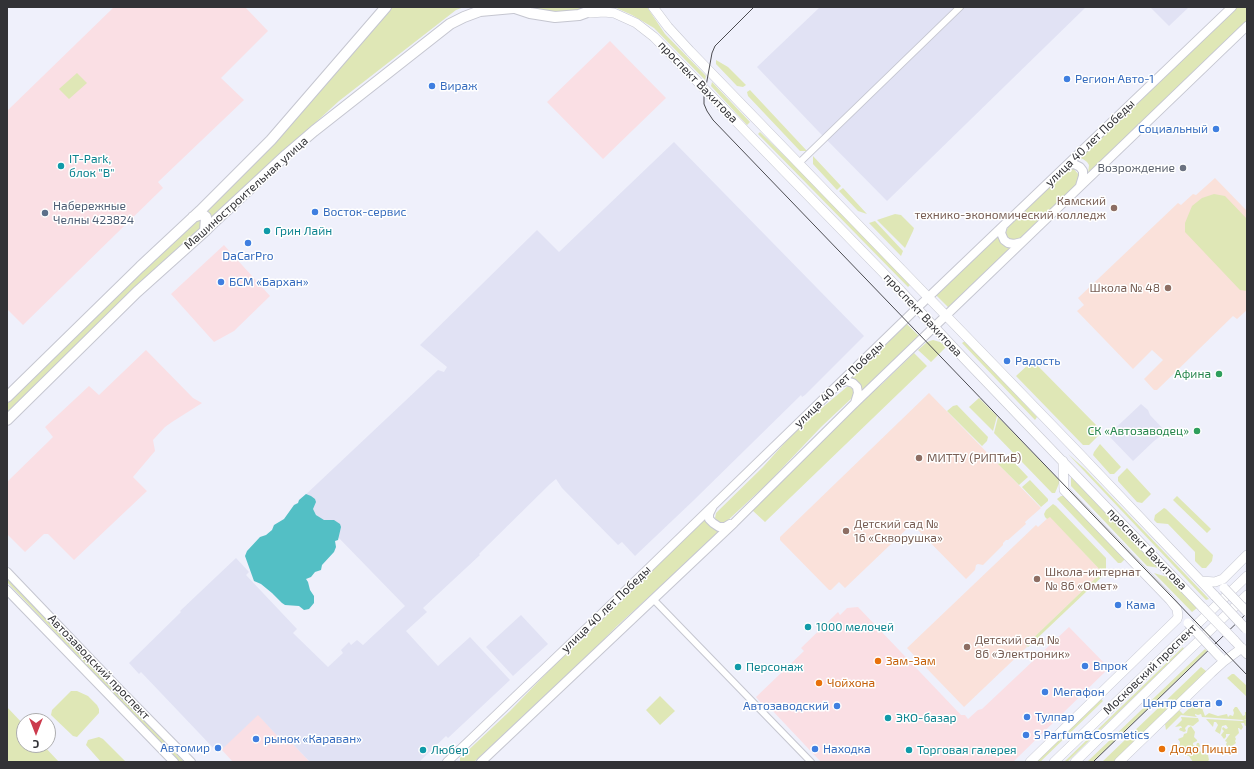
<!DOCTYPE html>
<meta charset="utf-8">
<style>
body{margin:0}
#map{position:relative;width:1254px;height:769px;overflow:hidden;background:#eff0fb;font-family:"Exo 2",sans-serif}
canvas{display:block}
.frame{position:absolute;inset:0;border:8px solid #323236;pointer-events:none}
.north{position:absolute;left:16px;top:713px;width:40px;height:40px;box-sizing:border-box;background:#fff;border:1px solid #adadaf;border-radius:50%;rotate:180deg;font-size:11px;font-weight:700;line-height:16px;text-align:center;color:#323236}
.north::after{content:'';display:block;margin:auto;width:14px;height:18px;background:#cc3b4d;clip-path:polygon(50% 0,100% 100%,50% 72%,0 100%)}
</style>
<div id="map">
<canvas width="1254" height="769"></canvas>
<div class="frame"></div>
<div class="north">С</div>
</div>
<script>
const ctx = document.querySelector('canvas').getContext('2d');
ctx.lineJoin = 'round';
function fillPath(path, color) { ctx.fillStyle = color; ctx.fill(path, 'evenodd'); }
const toPath = rows => new Path2D(rows.map(r => 'M' + r).join(''));
function trace(path, color, width, dash) { ctx.strokeStyle = color; ctx.lineWidth = width; ctx.lineCap = dash ? 'butt' : 'round'; ctx.setLineDash(dash || []); ctx.stroke(path); }
function drawText(font, color, halo, rows, align = 'center') {
  ctx.font = font + ' "Exo 2",sans-serif'; ctx.lineWidth = 3; ctx.setLineDash([]); ctx.textBaseline = 'middle'; ctx.strokeStyle = halo; ctx.fillStyle = color; for (const [text, x, y, turn = 0] of rows) {
    ctx.save(); ctx.translate(x, y); ctx.rotate((+turn || 0) * Math.PI / 180); ctx.textAlign = isNaN(turn) ? turn : align; if (halo) ctx.strokeText(text, 0, 0); ctx.fillText(text, 0, 0); ctx.restore();
  }
}
fillPath(toPath([
 [114,7,245,7,268,31,221,78,244,100,158,182,163,188,23,325,7,309,7,111],
 [610,41,666,98,603,159,547,102],
 [224,245,270,296,234,331,214,342,171,294],
 [146,350,193,398,202,403,172,422,165,427,153,440,155,451,133,477,147,491,74,560,48,534,44,534,25,552,7,534,7,482,53,437,45,427,89,386,99,395],
 [858,607,961,715,965,715,968,719,978,710,982,709,1069,627,1109,668,1013,762,821,762,769,707,766,709,756,697,804,651,801,648,838,612,840,615,847,608],
 [258,714,282,741,286,737,310,762,233,762,221,749]
]), '#fadfe4');
fillPath(toPath([
 [820,7,1086,7,887,201,818,131,757,67],
 [1150,7,1189,7,1169,26],
 [674,142,864,336,805,395,802,397,801,395,694,500,635,556,622,542,618,545,562,488,556,479,550,484,479,554,480,555,423,608,427,612,406,631,438,666,470,637,510,680,448,738,446,736,419,762,310,762,286,737,282,741,258,715,218,753,141,672,139,674,129,663,181,612,180,611,236,558,249,572,246,575,297,629,293,633,328,667,343,653,341,650,349,642,351,645,357,640,363,645,405,606,301,499,438,370,444,372,447,367,420,345,537,230,559,252],
 [1141,404,1148,410,1150,415,1166,432,1154,441,1133,461,1108,435],
 [521,615,548,644,513,676,486,647]
]), '#e1e2f4');
fillPath(toPath([
 [1215,178,1247,211,1247,310,1237,319,1233,316,1157,390,1154,390,1144,379,1163,360,1152,350,1133,369,1077,311,1084,305,1078,298,1178,203,1181,205,1193,194,1196,195],
 [929,393,1041,508,1025,522,1026,524,1008,540,1006,540,1003,543,1003,545,983,565,978,564,976,565,975,570,966,579,912,524,845,588,839,582,831,590,829,590,780,540,780,537],
 [1050,516,1102,572,1026,645,1027,647,964,707,907,648,1036,525,1038,527]
]), '#fae1da');
fillPath(toPath([
 [391,7,464,7,456,10,339,101,279,156,215,220,207,211,274,144],
 [525,7,592,7,586,10,558,13,541,11],
 [614,7,647,7,665,34,706,76,705,80,654,28,632,15],
 [1237,7,1247,7,1247,22,1088,174,1089,165,1087,162,1083,159,1075,160],
 [716,60,728,67,746,85,743,87,737,86,716,64],
 [77,73,87,83,69,99,59,89],
 [712,82,750,122,747,125,711,86],
 [750,90,807,151,800,151,748,96,747,92],
 [760,132,797,168,911,284,908,287,758,134],
 [813,156,841,186,837,190,813,164],
 [1073,168,1079,175,1077,184,1021,239,1017,241,1008,239,1005,234,1009,225,1069,169],
 [843,188,867,214,858,211,839,191],
 [1214,194,1225,196,1247,219,1247,291,1240,290,1185,232,1185,223,1192,206,1202,198],
 [895,214,901,215,914,228,913,231,905,248,877,220],
 [197,218,202,219,203,226,7,416,7,404],
 [875,221,903,251,901,256,869,223],
 [998,235,1003,245,1011,248,950,309,936,295],
 [907,324,919,336,863,390,856,380,850,378],
 [933,340,940,342,946,347,931,362,918,350,927,342],
 [965,341,1037,417,1035,420,962,343],
 [914,353,927,366,765,522,752,510,859,403,882,384],
 [1030,363,1035,363,1100,429,1100,434,1089,445,1083,445,1016,376],
 [848,386,853,389,854,396,821,427,768,483,726,522,720,523,717,521,715,518,716,513,763,467,798,428],
 [979,398,997,416,993,431,969,407],
 [957,405,988,437,987,441,982,446,947,411,953,406],
 [998,417,1060,481,1055,493,1052,493,994,433],
 [1100,444,1121,467,1114,474,1110,474,1093,455,1094,452],
 [1068,454,1085,469,1209,599,1206,600],
 [1004,458,1010,458,1028,477,1019,485,998,464],
 [1127,468,1151,494,1142,503,1137,502,1118,481,1118,477],
 [1071,477,1159,568,1147,566,1071,486],
 [1030,480,1048,499,1048,501,1041,507,1022,487],
 [1061,496,1066,496,1125,559,1121,563,1118,563,1057,499],
 [1177,496,1211,529,1207,533,1173,500],
 [1053,504,1056,506,1106,558,1106,573,1028,647,1026,645,1102,572,1050,517,1047,519,1045,517,1044,514,1046,510],
 [1164,508,1166,509,1213,555,1212,561,1206,568,1202,568,1195,561,1195,552,1168,524,1157,523,1154,520,1155,515],
 [704,519,714,529,720,532,617,626,573,671,474,762,460,762,460,758,510,711,562,657],
 [1154,573,1167,577,1197,608,1192,612],
 [7,578,184,762,179,762,7,582],
 [1183,647,1184,649,1067,762,1064,762],
 [1205,649,1207,651,1093,762,1087,762],
 [1201,667,1206,671,1206,675,1117,762,1102,762],
 [1232,674,1234,674,1247,686,1247,697,1227,678],
 [71,691,77,691,88,696,97,705,99,709,99,713,77,737,73,736,51,715,52,710],
 [660,696,675,711,660,725,646,710],
 [1099,697,1103,701,1040,762,1033,762],
 [1192,706,1197,709,1198,708,1202,708,1205,716,1209,713,1218,716,1227,714,1228,717,1230,715,1233,716,1234,713,1233,710,1235,707,1237,707,1243,716,1245,715,1245,712,1247,712,1247,718,1244,720,1202,717,1201,714,1198,715,1195,714,1195,715,1197,717,1181,715,1166,730,1165,724,1179,710,1183,714],
 [7,707,24,725,24,745,43,745,59,762,7,762],
 [1181,717,1198,718,1199,721,1193,726,1188,725,1185,728,1186,731,1184,732,1179,730,1180,728,1182,728,1181,726,1175,727,1182,720],
 [1206,719,1242,721,1247,719,1247,725,1245,726,1244,723,1241,723,1243,727,1242,729,1241,730,1239,728,1238,728,1239,733,1235,737,1236,739,1235,741,1236,743,1228,749,1226,744,1227,742,1225,741,1230,734,1226,734,1226,737,1224,739,1221,735,1224,731,1222,729,1223,727,1226,729,1228,728,1226,725,1222,726,1220,734,1215,731,1218,725,1216,722,1214,722,1213,727],
 [1191,726,1195,732,1194,737,1197,740,1197,741,1193,743,1193,745,1196,746,1197,743,1199,743,1200,746,1198,749,1201,752,1201,753,1208,755,1209,760,1207,762,1193,762,1189,756,1185,755,1187,751,1183,751,1179,748,1180,742,1178,739,1183,737,1184,734,1187,733,1188,728],
 [99,737,103,739,126,762,101,762,86,745,88,740]
]), '#dfe7b6');
fillPath(toPath([
 [306,494,311,496,315,499,316,502,313,509,316,515,324,520,334,520,340,524,341,527,338,540,335,541,336,547,334,552,322,565,321,570,315,572,311,577,306,579,308,582,310,590,314,596,314,603,309,609,304,610,299,606,285,605,282,603,272,593,261,584,254,581,245,556,247,551,260,537,266,535,272,530,274,525,284,519,294,505,298,503,299,500]
]), '#53bfc5');
const minor = toPath([
 [799,163,960,7],
 [653,599,811,762]
]);
const tertiary = toPath([
 [1066,167,1068,165,1074,164,1080,167,1083,171,1083,176,1080,186],
 [1003,226,1001,233,1004,240,1008,243,1014,244,1022,242],
 [840,383,846,381,853,383,857,387,858,393,855,403],
 [712,508,709,514,709,519,713,523,719,527,725,527,730,524],
 [7,572,121,691,191,762],
 [7,590,174,762],
 [447,762,590,625,917,308,1232,7],
 [481,762,734,523,854,404,1247,26]
]);
const secondary = toPath([
 [653,7,668,27,690,51,1076,450,1215,596],
 [590,13,604,12,614,13,636,23,654,37,901,291,954,348,1203,608],
 [1201,581,1215,582,1223,579,1247,555],
 [1234,640,1247,654],
 [1030,762,1177,619,1178,616,1177,609,1170,600,1064,490,1063,461],
 [1054,762,1247,576],
 [1075,762,1186,653,1247,595],
 [1119,762,1211,673,1223,662,1242,648]
]);
const primary = toPath([
 [512,7,530,13,555,17,579,15,601,7],
 [193,217,202,214,206,217,205,231],
 [7,397,140,267,200,211,271,140,386,7],
 [7,420,137,292,205,231,213,223,286,155,314,131,450,24,464,17,480,11,513,8]
]);
trace(minor, '#c5c6d0', 8);
trace(tertiary, '#c5c6d0', 10);
trace(secondary, '#c5c6d0', 10);
trace(primary, '#c5c6d0', 12);
trace(minor, '#fff', 6);
trace(tertiary, '#fff', 8);
trace(secondary, '#fff', 9);
trace(primary, '#fff', 10);
trace(toPath([
 [754,7,715,46,712,53,704,97,704,104,707,111,713,120,1247,675],
 [1093,762,1247,613]
]), '#4b4b50', 1);
const secondaryBridge = toPath([
 [1224,588,1247,612],
 [1215,596,1246,629],
 [1203,608,1234,640],
 [1188,623,1220,657]
]);
trace(secondaryBridge, '#c5c6d0', 10, []);
trace(secondaryBridge, '#fff', 9);
for (const [x, y, r, color] of [
 [1067,79,4,"#3f7fe0"],
 [432,86,4,"#3f7fe0"],
 [1216,129,4,"#3f7fe0"],
 [61,166,4,"#0f9aa8"],
 [1183,168,4,"#6b7280"],
 [1114,208,4,"#8d6e63"],
 [315,212,4,"#3f7fe0"],
 [45,213,4,"#5c6f8a"],
 [267,231,4,"#0f9aa8"],
 [248,243,4,"#3f7fe0"],
 [221,282,4,"#3f7fe0"],
 [1168,288,4,"#8d6e63"],
 [1007,361,4,"#3f7fe0"],
 [1219,374,4,"#2e9e5b"],
 [1197,431,4,"#2e9e5b"],
 [919,458,4,"#8d6e63"],
 [846,531,4,"#8d6e63"],
 [1037,579,4,"#8d6e63"],
 [1118,605,4,"#3f7fe0"],
 [808,627,4,"#0f9aa8"],
 [967,647,4,"#8d6e63"],
 [878,661,4,"#e8710a"],
 [1085,666,4,"#3f7fe0"],
 [738,667,4,"#0f9aa8"],
 [819,683,4,"#e8710a"],
 [1045,692,4,"#3f7fe0"],
 [1219,703,4,"#3f7fe0"],
 [837,706,4,"#3f7fe0"],
 [1027,717,4,"#3f7fe0"],
 [888,718,4,"#0f9aa8"],
 [1026,735,4,"#3f7fe0"],
 [256,739,4,"#3f7fe0"],
 [218,748,4,"#3f7fe0"],
 [815,749,4,"#3f7fe0"],
 [1162,749,4,"#e8710a"],
 [423,750,4,"#0f9aa8"],
 [909,750,4,"#0f9aa8"]
]) { const dot = new Path2D(); dot.arc(x, y, r, 0, 2 * Math.PI); ctx.fillStyle = color; ctx.fill(dot); trace(dot, '#fff', 1.5); }
drawText('12px', '#366cbe', '#fff', [
 ["Регион Авто-1",1075,79],
 ["Вираж",440,86],
 ["Социальный",1208,129,"right"],
 ["Восток-сервис",323,212],
 ["DaCarPro",248,256,"center"],
 ["БСМ «Бархан»",229,282],
 ["Радость",1015,361],
 ["Кама",1126,605],
 ["Впрок",1093,666],
 ["Мегафон",1053,692],
 ["Центр света",1211,703,"right"],
 ["Автозаводский",829,706,"right"],
 ["Тулпар",1035,717],
 ["S Parfum&Cosmetics",1034,735],
 ["рынок «Караван»",264,739],
 ["Автомир",210,748,"right"],
 ["Находка",823,749]
], 'left');
drawText('12px', '#323236', '#fff', [
 ["проспект Вахитова",698,82,46],
 ["улица 40 лет Победы",1090,143,-44],
 ["Машиностроительная улица",246,193,-42],
 ["проспект Вахитова",923,315,47],
 ["улица 40 лет Победы",839,384,-44],
 ["проспект Вахитова",1147,549,46],
 ["улица 40 лет Победы",606,609,-44],
 ["Автозаводский проспект",99,667,46],
 ["Московский проспект",1150,669,-44]
]);
drawText('12px', '#0d838f', '#fff', [
 ["IT-Park,",69,159],
 ["блок \"В\"",69,173],
 ["Грин Лайн",275,231],
 ["1000 мелочей",816,627],
 ["Персонаж",746,667],
 ["ЭКО-базар",896,718],
 ["Любер",431,750],
 ["Торговая галерея",917,750]
], 'left');
drawText('12px', '#5b616d', '#fff', [
 ["Возрождение",1175,168]
], 'right');
drawText('12px', '#785e54', '#fff', [
 ["Камский",1106,201,"right"],
 ["технико-экономический колледж",1106,215,"right"],
 ["Школа № 48",1160,288,"right"],
 ["МИТТУ (РИПТиБ)",927,458],
 ["Детский сад №",854,524],
 ["16 «Скворушка»",854,538],
 ["Школа-интернат",1045,572],
 ["№ 86 «Омет»",1045,586],
 ["Детский сад №",975,640],
 ["86 «Электроник»",975,654]
], 'left');
drawText('12px', '#4e5e75', '#fff', [
 ["Набережные",53,206],
 ["Челны 423824",53,220]
], 'left');
drawText('12px', '#27864d', '#fff', [
 ["Афина",1211,374],
 ["СК «Автозаводец»",1189,431]
], 'right');
drawText('12px', '#c56008', '#fff', [
 ["Зам-Зам",886,661],
 ["Чойхона",827,683],
 ["Додо Пицца",1170,749]
], 'left');
</script>
